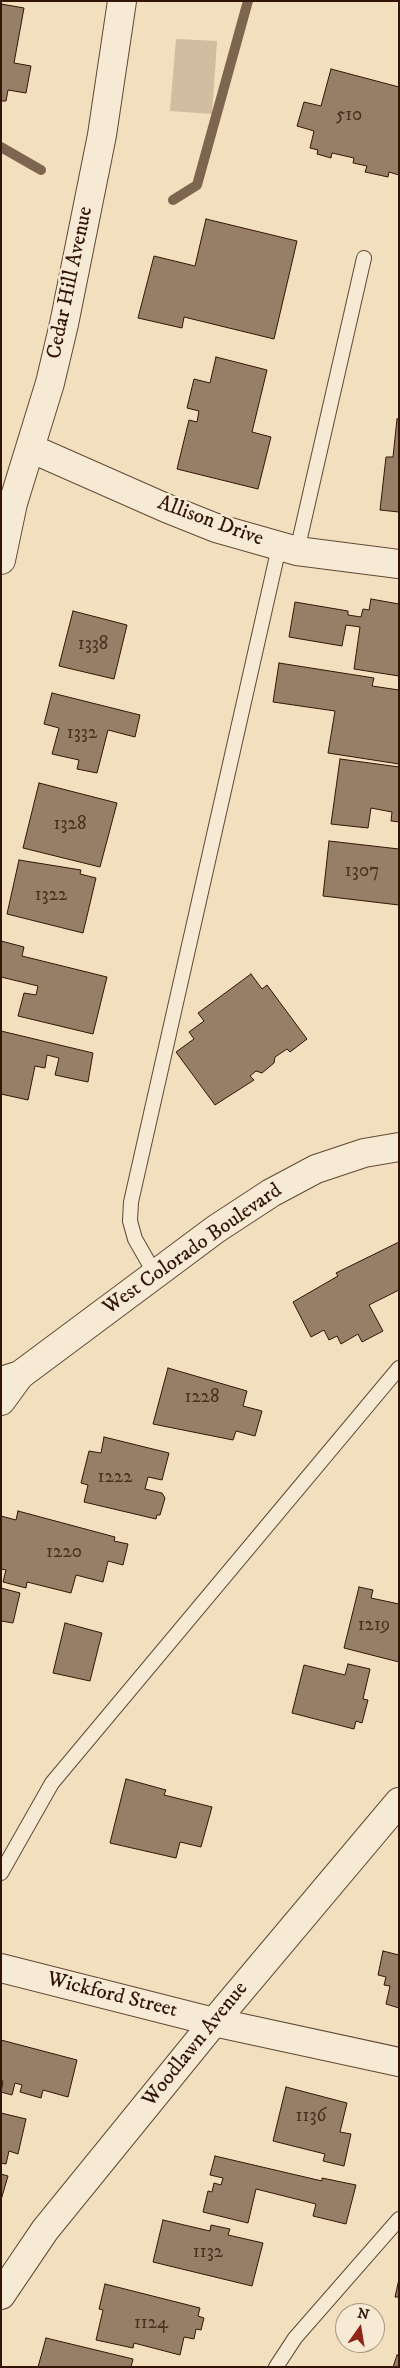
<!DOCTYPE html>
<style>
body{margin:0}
#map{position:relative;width:400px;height:2368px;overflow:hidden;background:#f1dfbe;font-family:"IM FELL DW Pica",serif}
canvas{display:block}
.frame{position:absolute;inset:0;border:2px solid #331508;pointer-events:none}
.north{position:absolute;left:335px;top:2303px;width:50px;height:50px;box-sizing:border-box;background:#f6ead5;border:1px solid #a89583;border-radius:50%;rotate:13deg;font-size:14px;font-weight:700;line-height:20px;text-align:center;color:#331508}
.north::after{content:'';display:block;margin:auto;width:18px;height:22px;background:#8f2418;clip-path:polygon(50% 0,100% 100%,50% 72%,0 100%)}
</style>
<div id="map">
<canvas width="400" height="2368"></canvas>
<div class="frame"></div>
<div class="north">N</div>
</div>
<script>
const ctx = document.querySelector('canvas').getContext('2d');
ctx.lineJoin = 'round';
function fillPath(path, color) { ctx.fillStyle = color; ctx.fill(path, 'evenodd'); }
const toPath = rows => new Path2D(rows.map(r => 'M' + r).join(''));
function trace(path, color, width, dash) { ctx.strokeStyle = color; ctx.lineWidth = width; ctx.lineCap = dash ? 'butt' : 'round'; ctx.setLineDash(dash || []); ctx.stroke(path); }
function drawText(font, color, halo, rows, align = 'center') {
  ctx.font = font + ' "IM FELL DW Pica",serif'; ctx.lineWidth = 5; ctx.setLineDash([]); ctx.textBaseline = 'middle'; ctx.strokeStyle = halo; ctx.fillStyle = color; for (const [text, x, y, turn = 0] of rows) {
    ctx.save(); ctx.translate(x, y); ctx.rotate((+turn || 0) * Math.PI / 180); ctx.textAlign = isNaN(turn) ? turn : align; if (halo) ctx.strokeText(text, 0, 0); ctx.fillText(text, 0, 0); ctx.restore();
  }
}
fillPath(toPath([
 [176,39,217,41,212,114,170,111]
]), '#d1bd9f');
trace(toPath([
 [1,147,41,170],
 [173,200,197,185,248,1]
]), '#7e6550', 10);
const building = toPath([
 [1,4,24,8,14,63,31,66,26,93,8,90,6,101,1,101,1,4],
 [331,69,399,87,399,175,389,172,388,177,365,172,367,166,353,163,354,158,332,153,331,158,317,154,318,150,310,148,314,131,297,126,304,102,321,106,331,69],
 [206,219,297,241,274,339,184,317,182,328,138,318,154,256,195,266,206,219],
 [216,357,267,370,252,432,271,437,258,489,177,469,189,420,197,422,199,411,187,408,194,379,210,383,216,357],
 [397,419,399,419,399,512,380,510,386,457,393,457,397,419],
 [371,599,399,604,399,676,354,669,360,627,346,625,342,646,289,637,295,602,348,611,348,615,361,617,363,609,369,610,371,599],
 [73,611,127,625,114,679,59,666,73,611],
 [279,663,374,678,372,686,399,690,399,764,328,753,335,711,273,702,279,663],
 [52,693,140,715,135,737,108,730,97,773,77,769,79,760,52,754,59,728,44,724,52,693],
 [340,759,399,767,399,822,391,821,392,812,371,808,368,828,331,824,340,759],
 [39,783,117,803,100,867,23,848,39,783],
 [329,841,399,849,399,905,323,896,329,841],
 [19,860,81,870,80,874,96,878,83,933,7,914,19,860],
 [1,941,24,947,22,956,107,977,93,1034,18,1016,24,993,36,995,38,986,1,977,1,941],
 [251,974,262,989,267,985,307,1039,290,1052,287,1049,275,1057,274,1063,262,1073,256,1071,250,1076,254,1080,215,1105,176,1052,194,1039,189,1032,204,1021,198,1013,251,974],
 [1,1031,93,1053,88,1082,55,1075,59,1058,47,1055,45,1068,35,1066,28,1100,1,1094,1,1031],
 [399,1242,399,1290,369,1305,383,1331,362,1342,358,1334,341,1344,337,1336,329,1340,324,1330,311,1337,293,1302,338,1276,336,1273,399,1242],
 [168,1368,247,1391,243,1406,262,1411,255,1436,236,1431,233,1440,153,1424,168,1368],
 [104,1437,169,1453,162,1480,148,1477,145,1489,162,1493,165,1498,160,1515,157,1515,156,1519,84,1502,88,1485,81,1483,89,1451,101,1453,104,1437],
 [18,1511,115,1537,114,1541,128,1544,123,1565,108,1561,103,1582,76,1575,71,1593,27,1582,26,1588,3,1582,6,1570,1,1569,1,1516,16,1520,18,1511],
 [359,1587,373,1590,371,1598,399,1604,399,1662,344,1648,359,1587],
 [1,1588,20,1593,13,1623,1,1621,1,1588],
 [65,1623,102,1633,90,1681,53,1673,65,1623],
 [348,1664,370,1669,363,1699,368,1700,362,1723,356,1721,354,1729,292,1713,304,1665,345,1675,348,1664],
 [126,1779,166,1790,164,1795,212,1807,201,1847,180,1842,176,1858,110,1843,126,1779],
 [383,1951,399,1955,399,2008,386,2004,390,1986,384,1985,386,1977,378,1975,383,1951],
 [1,2040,77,2060,68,2097,43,2090,41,2098,20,2092,22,2085,15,2083,12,2095,1,2092,3,2081,1,2081,1,2040],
 [286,2087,347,2103,340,2132,351,2134,344,2166,323,2161,325,2154,273,2141,286,2087],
 [1,2113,26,2119,18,2154,9,2151,6,2164,1,2163,1,2113],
 [215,2156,322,2181,322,2178,356,2185,346,2224,313,2216,316,2204,256,2189,248,2223,203,2212,208,2191,212,2192,214,2183,221,2185,223,2178,210,2175,215,2156],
 [1,2174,8,2176,1,2200,1,2174],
 [163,2220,210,2231,211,2225,230,2229,228,2235,263,2243,252,2286,153,2262,163,2220],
 [399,2279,399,2297,395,2297,399,2279],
 [105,2284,200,2308,198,2316,204,2318,201,2330,196,2329,194,2339,184,2337,180,2355,134,2343,133,2348,96,2340,103,2310,99,2309,105,2284],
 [46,2338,133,2359,131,2367,38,2367,46,2338],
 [397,2355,399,2356,399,2367,393,2367,397,2355]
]);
fillPath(building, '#967e67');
trace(building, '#331508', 1);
const service = toPath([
 [297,551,364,258],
 [155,1274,135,1239,130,1221,131,1202,279,547],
 [1,1873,52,1783,399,1368],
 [276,2367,295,2338,399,2219]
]);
const minor = toPath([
 [30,448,166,508,216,528,297,551,399,564],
 [1,560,13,503,50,383,64,324,102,135,122,1],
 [1,1401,20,1375],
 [1,1968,214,2022,399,2062],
 [1,2295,45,2230,214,2022,399,1802]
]);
const tertiary = toPath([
 [1,1381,20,1375,216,1229,271,1193,316,1169,364,1153,399,1147]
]);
trace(service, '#624836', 16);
trace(minor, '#624836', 30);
trace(tertiary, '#624836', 30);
trace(service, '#f6ead5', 14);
trace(minor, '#f6ead5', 28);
trace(tertiary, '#f6ead5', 28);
drawText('19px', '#4c2f20', null, [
 ["510",349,116],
 ["1338",93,645],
 ["1332",82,734],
 ["1328",70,825],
 ["1307",362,872],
 ["1322",51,896],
 ["1228",202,1398],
 ["1222",115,1478],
 ["1220",64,1553],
 ["1219",374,1626],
 ["1136",311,2117],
 ["1132",208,2253],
 ["1124",151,2324]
]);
drawText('21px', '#331508', '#f6ead5', [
 ["Cedar Hill Avenue",71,283,-78],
 ["Allison Drive",210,522,20],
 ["West Colorado Boulevard",193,1250,-35],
 ["Wickford Street",112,1996,14],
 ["Woodlawn Avenue",196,2045,-51]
]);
</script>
